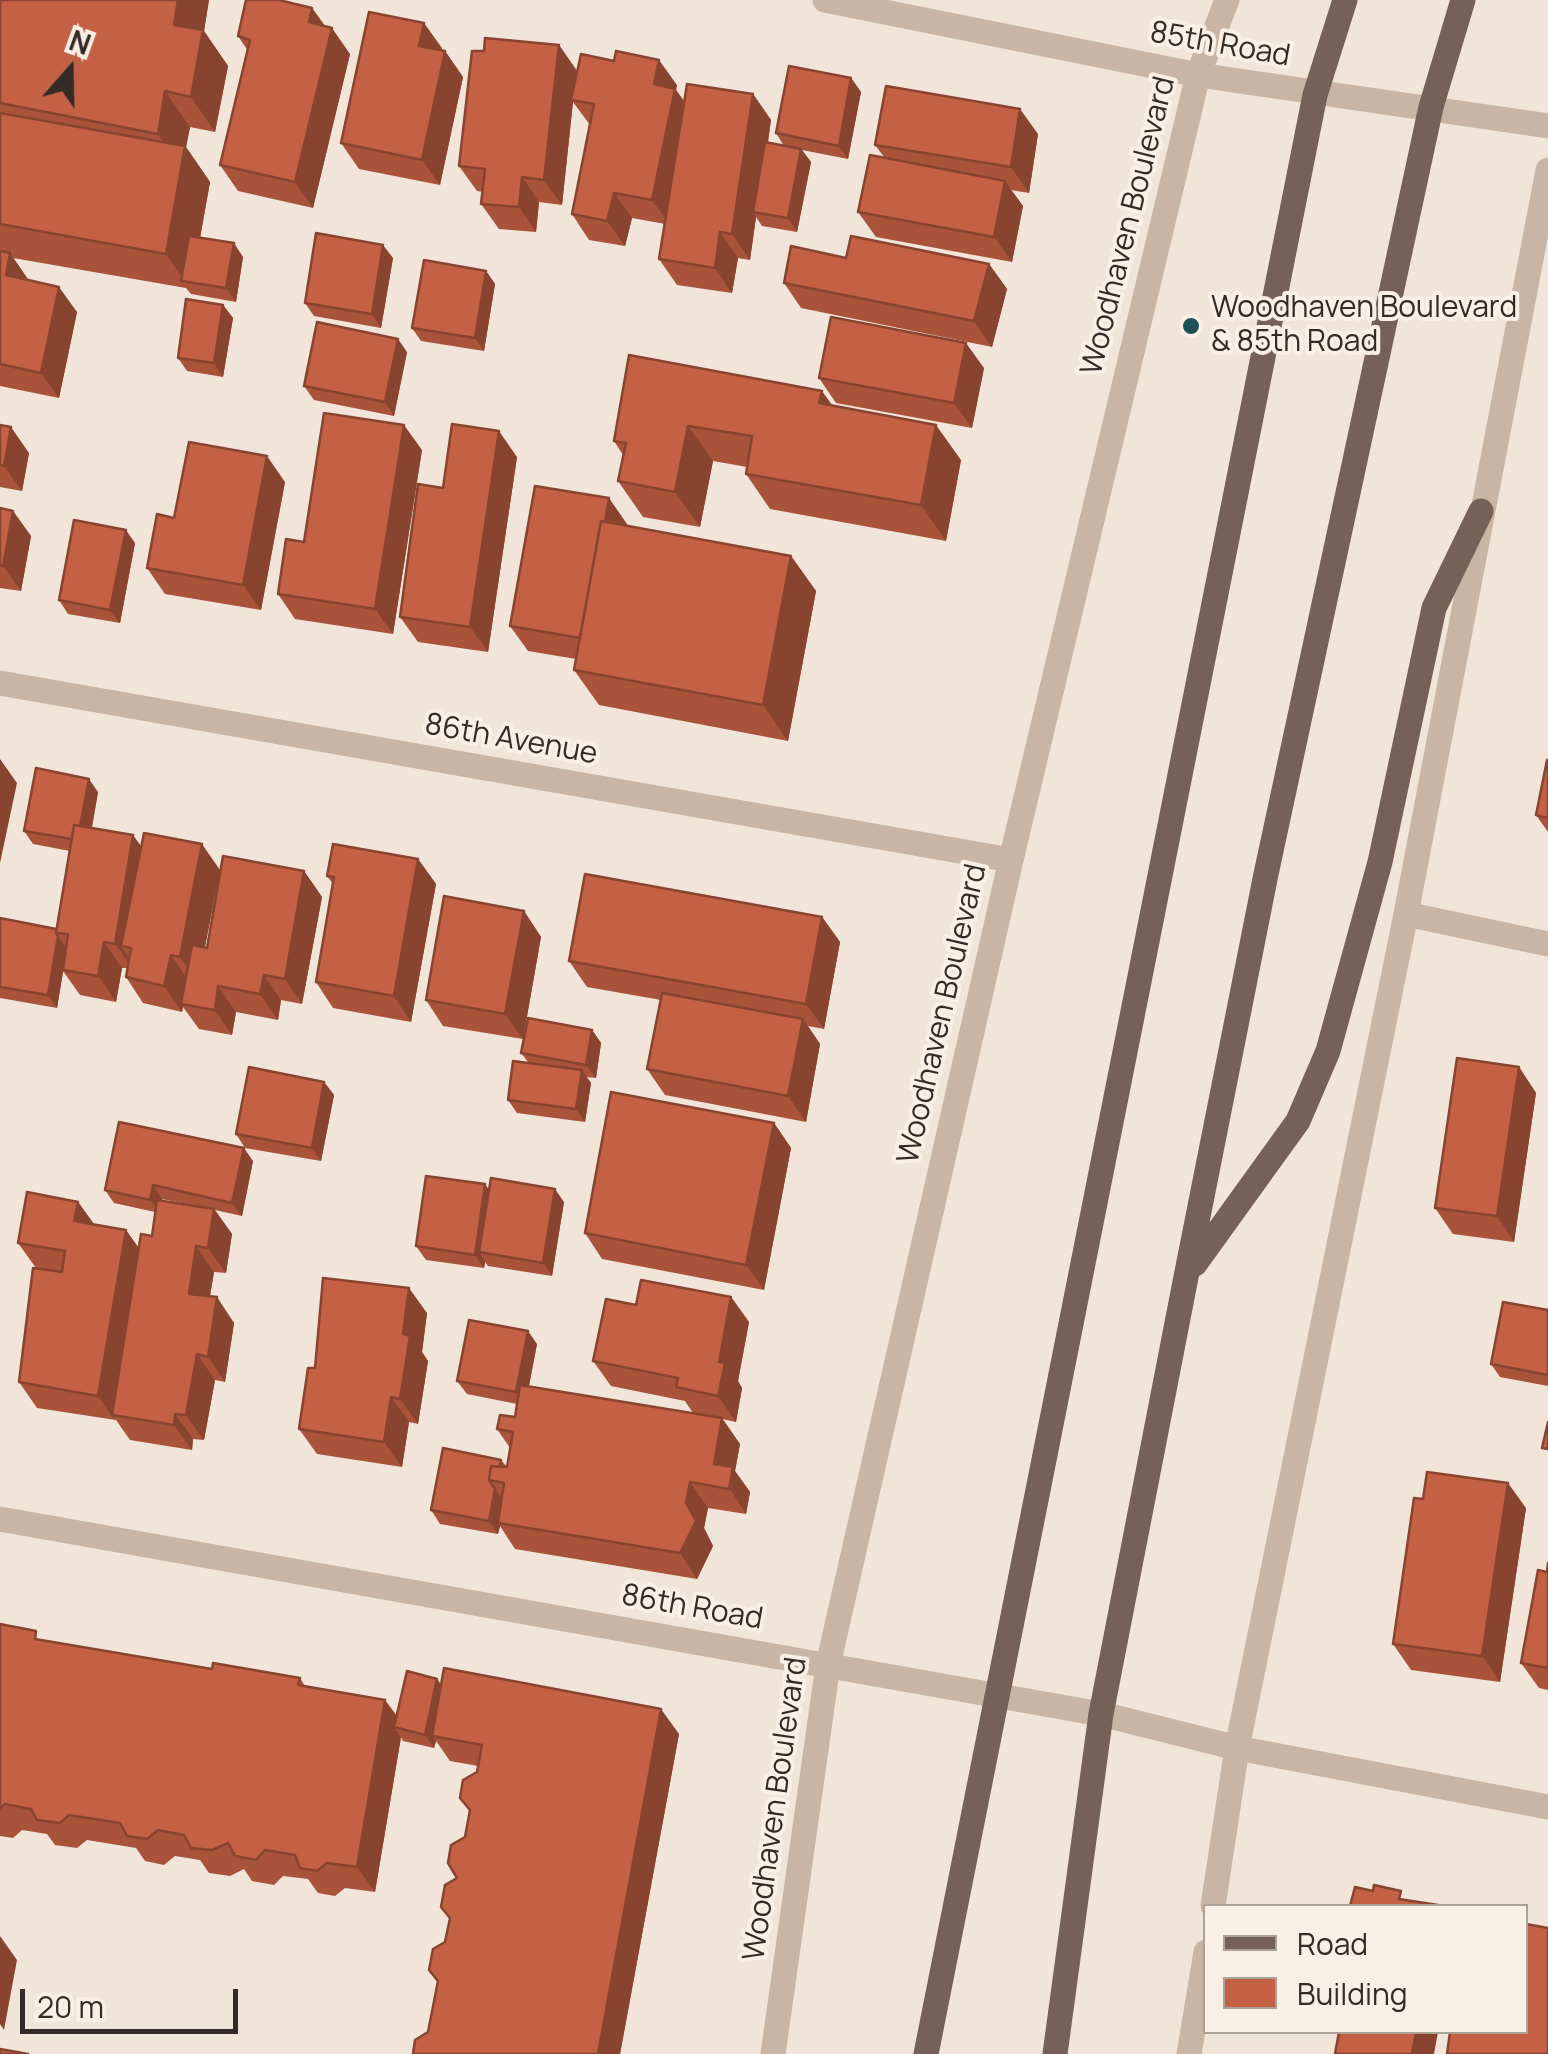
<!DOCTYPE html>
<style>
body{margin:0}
#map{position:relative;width:1548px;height:2054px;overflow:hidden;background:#f1e5d9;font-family:Manrope,sans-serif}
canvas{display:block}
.legend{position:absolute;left:1203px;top:1904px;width:325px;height:130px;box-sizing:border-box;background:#f9efe5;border:2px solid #aaa199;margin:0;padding:12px 18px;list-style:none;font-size:30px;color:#342b26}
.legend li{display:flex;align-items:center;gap:20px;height:50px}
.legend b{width:50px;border:2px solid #aaa199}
.north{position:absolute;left:20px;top:20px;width:100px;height:100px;-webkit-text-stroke:8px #f9efe5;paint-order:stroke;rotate:20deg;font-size:28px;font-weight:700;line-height:40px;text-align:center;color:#342b26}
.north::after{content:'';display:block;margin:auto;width:35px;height:45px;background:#342b26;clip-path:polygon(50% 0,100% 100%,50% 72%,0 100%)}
.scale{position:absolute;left:20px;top:1989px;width:218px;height:45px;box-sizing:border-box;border:5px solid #342b26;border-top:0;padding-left:12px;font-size:30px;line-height:35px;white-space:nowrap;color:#342b26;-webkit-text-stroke:8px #f9efe5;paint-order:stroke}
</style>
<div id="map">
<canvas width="1548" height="2054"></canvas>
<ul class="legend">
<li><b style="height:12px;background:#766158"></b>Road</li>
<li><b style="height:28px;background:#c46144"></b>Building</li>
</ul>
<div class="north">N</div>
<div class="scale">20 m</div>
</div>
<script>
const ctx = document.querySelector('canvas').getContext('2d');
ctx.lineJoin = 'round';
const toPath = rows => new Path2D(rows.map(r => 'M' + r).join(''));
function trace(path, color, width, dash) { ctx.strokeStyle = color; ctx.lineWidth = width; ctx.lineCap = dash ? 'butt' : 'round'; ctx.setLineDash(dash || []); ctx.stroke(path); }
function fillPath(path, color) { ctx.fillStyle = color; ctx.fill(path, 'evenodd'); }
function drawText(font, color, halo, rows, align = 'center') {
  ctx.font = font + ' Manrope,sans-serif'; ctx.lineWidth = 8; ctx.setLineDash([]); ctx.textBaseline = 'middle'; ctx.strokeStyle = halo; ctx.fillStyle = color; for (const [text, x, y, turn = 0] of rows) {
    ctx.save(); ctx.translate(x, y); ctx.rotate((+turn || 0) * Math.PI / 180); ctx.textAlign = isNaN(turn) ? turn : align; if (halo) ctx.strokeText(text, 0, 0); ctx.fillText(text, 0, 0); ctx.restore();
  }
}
trace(toPath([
 [825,0,1198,75,1548,126],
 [0,683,1011,860],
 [1406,914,1548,944],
 [0,1519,1101,1714,1237,1748,1548,1807],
 [1213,1906,1237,1748,1406,914,1548,170],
 [773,2054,828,1665,1011,860,1198,75,1227,0],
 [1189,2054,1206,1952]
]), '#c8b5a5', 25);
trace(toPath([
 [1195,1264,1298,1121,1328,1051,1380,862,1434,608,1481,511],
 [926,2054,1315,95,1345,0],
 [1055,2054,1101,1714,1186,1277,1266,874,1431,107,1463,0]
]), '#766158', 25);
fillPath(toPath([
 [0,0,209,0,204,31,228,66,215,132,190,127,186,147,210,182,200,238,243,257,236,302,191,294,186,288,13,258,28,280,77,312,59,398,0,386],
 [312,8,325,26,350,54,313,208,238,191,220,165,248,51,238,36],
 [559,45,577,71,576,79,677,85,676,90,684,101,753,94,771,120,768,143,784,146,776,133,851,78,861,92,848,159,802,150,811,162,797,232,762,226,756,217,750,260,738,258,732,293,677,285,659,259,665,224,632,218,625,246,589,240,572,214,590,125,573,102,562,205,539,202,536,232,499,229,481,204,483,192,477,191,459,166,484,51],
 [442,48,441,50,445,51,463,77,440,185,359,169,341,143],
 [1038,134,1029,193,1011,190,1023,206,1012,262,876,237,858,212,884,157,875,145],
 [393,258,381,328,314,316,305,303],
 [846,258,989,264,1007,289,992,347,801,308,784,283],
 [486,271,495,284,484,351,421,341,412,328],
 [223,305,233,318,223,377,187,371,178,358],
 [407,352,394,416,314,400,304,386],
 [629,355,832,405,961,460,946,541,770,509,746,474,747,467,713,461,700,527,643,517,618,481,623,455,614,441],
 [984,368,972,428,836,403,819,378],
 [0,425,29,453,22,491,0,487],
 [422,450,393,634,295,619,278,594,304,542],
 [517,457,488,652,418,642,400,617,443,488],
 [285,482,261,610,165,594,147,568,174,518],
 [0,508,13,511,31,536,21,591,0,588],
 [627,524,627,526,791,556,816,591,788,741,599,705,574,670,576,659,528,651,510,626],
 [135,543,120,623,68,614,59,600],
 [1548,760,1548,832,1536,815],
 [98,792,92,828,141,846,220,870,205,947,207,948,304,871,322,897,302,1004,281,1000,278,1020,236,1012,232,1035,199,1029,183,1007,182,1012,143,1003,126,977,127,968,122,968,116,1002,80,995,63,971,57,1008,0,998,0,918,56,929,70,851,33,844,24,831],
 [418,859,436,884,411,1022,333,1008,316,982,333,884,327,876],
 [524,911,541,937,523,1039,443,1026,426,1000],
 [822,917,840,942,824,1029,808,1026,820,1044,806,1122,665,1095,647,1069,661,1000,587,987,569,961],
 [592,1030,601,1043,596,1078,586,1077,591,1083,585,1122,517,1113,508,1100,528,1062,521,1053],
 [1519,1067,1536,1093,1514,1242,1453,1234,1435,1208],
 [324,1082,334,1095,321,1161,245,1148,236,1134],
 [774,1123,791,1148,764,1290,602,1259,585,1233],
 [253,1161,242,1216,215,1210,232,1234,226,1273,214,1272,210,1296,234,1323,225,1382,215,1380,204,1440,193,1439,192,1450,130,1440,116,1420,37,1408,19,1382,36,1268,18,1243,78,1202,94,1224,126,1230,139,1248,152,1236,155,1212,114,1203,105,1190],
 [162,1199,197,1206,162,1201],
 [485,1184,489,1190,564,1202,552,1276,488,1266,485,1262,484,1268,426,1260,416,1246],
 [731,1297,749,1322,738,1381,742,1388,736,1422,722,1419,740,1444,735,1471,750,1492,746,1514,708,1508,704,1528,713,1546,697,1579,515,1549,500,1526,498,1534,440,1524,431,1510,501,1460,507,1467,510,1448,497,1429,515,1417,517,1404,467,1394,457,1381,537,1344,529,1386,713,1417,693,1413,685,1401,611,1386,593,1361,636,1305],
 [1548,1310,1548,1386,1500,1377,1491,1364],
 [427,1313,422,1352,428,1361,418,1424,409,1422,402,1467,317,1454,299,1429,315,1368],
 [1526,1508,1500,1682,1411,1670,1393,1644],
 [1548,1563,1548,1690,1539,1688,1521,1663],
 [0,1624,43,1641,212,1669,300,1678,305,1686,385,1700,397,1716,441,1684,679,1734,620,2054,413,2054,428,2032,437,1982,429,1970,445,1942,450,1919,441,1907,457,1878,478,1766,450,1761,436,1741,434,1748,403,1741,401,1737,375,1892,345,1888,335,1896,318,1893,308,1879,283,1876,274,1885,252,1881,244,1869,230,1876,209,1873,200,1860,175,1856,164,1865,145,1861,136,1848,87,1840,77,1848,55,1845,47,1834,22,1830,13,1838,0,1836]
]), '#a9533a');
fillPath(toPath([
 [178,0,209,0,204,31,228,66,215,132,191,97,174,25],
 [312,8,330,33,309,22],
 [424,23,442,48,437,71,419,46],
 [332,28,350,54,313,208,295,182],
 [559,45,577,71,573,100,571,100,573,102,562,205,544,180],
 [445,51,463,77,440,185,422,160],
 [659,60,677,85,676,90,693,114,670,225,652,200,654,84],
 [851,78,861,92,848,159,839,146],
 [165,91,190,127,186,147,210,182,192,283,185,282,166,254,181,168,158,134],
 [753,94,771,120,757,213,753,212,756,217,750,260,732,234],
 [1020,109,1038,134,1029,193,1011,167],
 [801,149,811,162,797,232,788,218],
 [522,177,539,202,536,232,519,207],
 [1005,181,1023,206,1012,262,994,237],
 [614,193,632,218,625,246,607,221],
 [720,232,738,258,732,293,715,268],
 [234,243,243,257,236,302,226,288],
 [383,245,393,258,381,328,372,314],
 [10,253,28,279,24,300,6,275],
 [989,264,1007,289,992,347,974,321],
 [486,271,495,284,484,351,475,338],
 [59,287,77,312,59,398,41,373],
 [223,305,233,318,223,377,214,363],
 [398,339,407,352,394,416,385,402],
 [966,343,984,368,972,428,954,403],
 [822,391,847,426,819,403],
 [404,425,422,450,393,634,375,609],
 [936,425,961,460,946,541,921,505],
 [688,426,713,461,700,527,675,492],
 [11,427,29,453,22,491,4,466],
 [499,431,517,457,488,652,470,627],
 [267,456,285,482,261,610,243,585],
 [609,498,627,524,622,551,603,531],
 [13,511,31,536,21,591,3,566],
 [126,530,135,543,120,623,110,610],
 [791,556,816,591,788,741,763,705],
 [0,759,17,783,0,863],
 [89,779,98,792,87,853,78,840],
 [133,835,151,860,131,948,121,946,134,964,133,969,115,944],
 [202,844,220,870,198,982,180,957],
 [418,859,436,884,411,1022,394,996],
 [304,871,322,897,302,1004,285,979],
 [524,911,541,937,523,1039,505,1014],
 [822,917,840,942,824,1029,806,1004],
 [58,936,67,949,57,1008,48,995],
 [104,942,122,968,116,1002,98,976],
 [171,955,188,980,181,1004,183,1007,182,1012,164,986],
 [264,975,281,1000,278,1020,260,994],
 [218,986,236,1012,232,1035,215,1010],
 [803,1019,820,1044,806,1122,788,1096],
 [592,1030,601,1043,596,1078,586,1065],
 [1519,1067,1536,1093,1514,1242,1497,1216],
 [582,1070,591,1083,585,1122,576,1109],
 [324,1082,334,1095,321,1161,312,1148],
 [774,1123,791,1148,764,1290,746,1265],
 [244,1148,253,1161,242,1216,232,1203],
 [485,1184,494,1197,479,1252,485,1262,484,1268,475,1255],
 [153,1185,162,1199,160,1213,150,1200],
 [555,1189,564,1202,552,1276,543,1263],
 [78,1202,96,1227,74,1221],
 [214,1209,232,1234,226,1273,208,1248],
 [126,1230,143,1255,112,1415,115,1421,98,1396],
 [196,1246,214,1272,206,1319,189,1294],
 [409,1288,427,1313,422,1352,428,1361,418,1424,400,1399,403,1334],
 [217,1297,234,1323,225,1382,208,1357],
 [731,1297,749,1322,738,1381,742,1388,736,1422,718,1396,719,1362],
 [528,1331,537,1344,525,1406,516,1392],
 [197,1354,215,1380,204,1440,186,1415],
 [391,1397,409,1422,402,1467,384,1442],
 [175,1414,193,1439,192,1450,174,1425],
 [722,1418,740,1444,735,1471,750,1492,746,1514,714,1464],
 [690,1482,708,1508,704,1528,713,1546,697,1579,680,1553],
 [1508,1483,1526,1508,1500,1682,1482,1656],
 [495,1489,505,1502,498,1523,500,1526,498,1534,489,1521],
 [437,1679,447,1692,432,1736,436,1741,434,1748,425,1735],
 [385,1700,403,1725,394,1727,401,1737,375,1892,357,1867],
 [661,1709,679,1734,620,2054,598,2054],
 [0,1936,17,1960,4,2030,0,2024],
 [1416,2032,1438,2032,1434,2054,1412,2054]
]), '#894430');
const building = toPath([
 [0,0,178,0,174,25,203,30,191,97,165,91,158,134,0,103,0,0],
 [246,0,279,0,312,8,309,22,332,28,295,182,220,165,250,40,238,36,246,0],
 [369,12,424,23,419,46,445,51,422,160,341,143,369,12],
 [485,38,559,45,544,180,522,177,519,207,481,204,485,169,459,166,472,51,484,51,485,38],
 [616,51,659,60,654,84,675,89,652,200,614,193,607,221,572,214,594,104,571,100,581,54,614,61,616,51],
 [789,66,851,78,839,146,776,133,789,66],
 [687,84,753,94,732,234,720,232,715,268,659,259,687,84],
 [886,86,1020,109,1011,167,875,145,886,86],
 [0,113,185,146,166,254,0,224,0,113],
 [765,142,801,149,788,218,753,212,765,142],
 [870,155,1005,181,994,237,858,212,870,155],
 [316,233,383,245,372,314,305,303,316,233],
 [189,236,234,243,226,288,181,281,189,236],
 [851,236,989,264,974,321,784,283,791,246,846,258,851,236],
 [0,251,10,253,6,275,59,287,41,373,0,364,0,251],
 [424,260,486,271,475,338,412,328,424,260],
 [186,299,223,305,214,363,178,358,186,299],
 [831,317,966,343,954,403,819,378,831,317],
 [317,322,398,339,385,402,304,386,317,322],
 [629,355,822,391,819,403,936,425,921,505,746,474,752,436,688,426,675,492,618,481,626,443,614,441,629,355],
 [324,413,404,425,375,609,278,594,286,539,304,542,324,413],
 [452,424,499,431,470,627,400,617,418,484,443,488,452,424],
 [0,425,11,427,4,466,0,465,0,425],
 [189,442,267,456,243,585,147,568,157,514,174,518,189,442],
 [535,486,609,498,605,522,601,521,580,638,510,626,535,486],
 [0,508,13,511,3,566,0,565,0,508],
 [74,520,126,530,110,610,59,600,74,520],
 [601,521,791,556,763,705,574,670,601,521],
 [1547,760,1548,760,1548,818,1536,815,1547,760],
 [36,768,89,779,80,826,74,825,72,839,24,831,36,768],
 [74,825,133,835,115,944,104,942,98,976,63,970,68,934,56,933,74,825],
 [144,833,202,844,180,957,171,955,164,986,126,977,131,948,121,946,144,833],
 [333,844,418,859,394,996,316,982,334,877,327,876,333,844],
 [223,856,304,871,285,979,264,975,260,994,218,986,215,1010,181,1004,192,945,207,948,223,856],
 [585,874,822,917,806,1004,569,961,585,874],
 [444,896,524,911,505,1014,426,1000,444,896],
 [0,918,56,929,56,933,58,936,48,995,0,987,0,918],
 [662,993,803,1019,788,1096,647,1069,662,993],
 [528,1018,592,1030,586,1065,521,1053,528,1018],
 [1457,1058,1519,1067,1497,1216,1435,1208,1457,1058],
 [513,1061,582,1070,576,1109,508,1100,513,1061],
 [249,1067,324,1082,312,1148,236,1134,249,1067],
 [611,1092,774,1123,746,1265,585,1233,611,1092],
 [119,1122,244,1148,232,1203,153,1185,150,1200,105,1190,119,1122],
 [426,1176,485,1184,475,1255,416,1246,426,1176],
 [491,1178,555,1189,543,1263,479,1252,491,1178],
 [27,1192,78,1202,74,1221,126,1230,98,1396,19,1382,33,1268,62,1272,65,1251,18,1243,27,1192],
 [157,1200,214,1209,208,1248,196,1246,189,1294,217,1297,208,1357,197,1354,186,1415,175,1414,174,1425,112,1415,141,1234,152,1236,157,1200],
 [323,1278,409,1288,403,1334,410,1336,400,1399,391,1397,384,1442,299,1429,308,1368,315,1368,323,1278],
 [641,1280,731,1297,719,1362,725,1363,718,1396,676,1387,678,1378,593,1361,606,1299,636,1305,641,1280],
 [1503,1302,1548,1310,1548,1375,1491,1364,1503,1302],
 [469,1320,528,1331,516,1392,457,1381,469,1320],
 [520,1385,722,1418,714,1464,733,1467,729,1489,690,1482,686,1503,696,1521,680,1553,498,1523,504,1483,489,1480,491,1466,507,1467,513,1432,497,1429,500,1415,515,1417,520,1385],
 [1548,1422,1548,1449,1542,1448,1548,1422],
 [443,1448,501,1460,500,1467,491,1466,489,1480,495,1489,489,1521,431,1510,443,1448],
 [1427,1472,1508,1483,1482,1656,1393,1644,1414,1498,1423,1499,1427,1472],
 [1548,1563,1548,1668,1521,1663,1538,1570,1547,1572,1548,1563],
 [0,1624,36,1631,35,1639,212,1669,213,1663,300,1678,298,1685,385,1700,357,1867,327,1863,317,1871,300,1868,295,1855,265,1850,256,1860,235,1856,228,1843,212,1850,191,1848,184,1835,158,1830,147,1839,127,1836,120,1823,69,1815,60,1823,37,1820,31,1809,5,1804,0,1808,0,1624],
 [444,1668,661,1709,598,2054,413,2054,415,2040,428,2032,438,1981,429,1970,433,1949,445,1942,450,1918,441,1907,445,1885,457,1878,448,1863,451,1845,465,1837,470,1810,460,1798,463,1780,477,1772,482,1745,432,1736,444,1668],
 [407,1671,437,1679,425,1735,394,1727,407,1671],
 [1374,1885,1401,1891,1399,1899,1438,1905,1438,1906,1350,1906,1355,1887,1373,1891,1374,1885],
 [1526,1924,1548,1928,1548,2054,1447,2054,1450,2032,1526,2032,1526,1924],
 [1339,2032,1416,2032,1412,2054,1335,2054,1339,2032],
 [0,2049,28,2054,0,2054,0,2049]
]);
fillPath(building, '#c46144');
trace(building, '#894430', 2.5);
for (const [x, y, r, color] of [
 [1191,326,10,"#1d5255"]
]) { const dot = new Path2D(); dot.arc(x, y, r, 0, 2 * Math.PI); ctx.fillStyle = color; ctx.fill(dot); trace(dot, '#f9efe5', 4); }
drawText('30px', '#342b26', '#f9efe5', [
 ["85th Road",1220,45,10],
 ["Woodhaven Boulevard",1129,226,-76],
 ["86th Avenue",511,740,10],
 ["Woodhaven Boulevard",943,1014,-77],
 ["86th Road",692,1608,10],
 ["Woodhaven Boulevard",776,1809,-82]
]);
drawText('30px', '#342b26', '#f9efe5', [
 ["Woodhaven Boulevard",1211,309],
 ["& 85th Road",1211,343]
], 'left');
</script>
